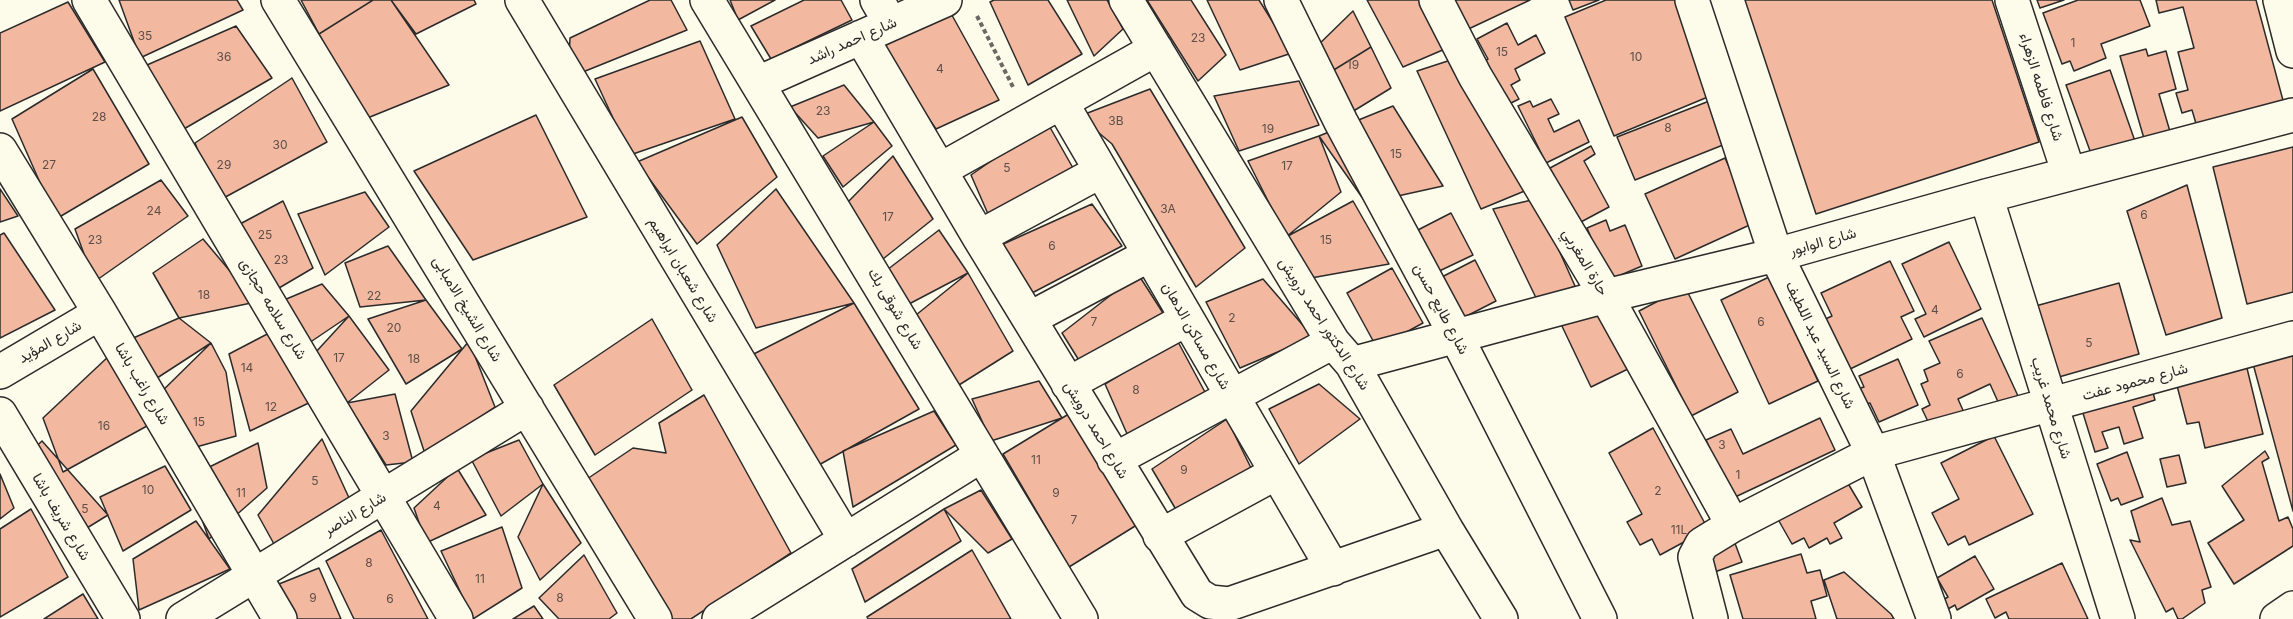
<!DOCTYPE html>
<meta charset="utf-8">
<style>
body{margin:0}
canvas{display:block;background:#fdfbea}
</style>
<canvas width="2293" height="619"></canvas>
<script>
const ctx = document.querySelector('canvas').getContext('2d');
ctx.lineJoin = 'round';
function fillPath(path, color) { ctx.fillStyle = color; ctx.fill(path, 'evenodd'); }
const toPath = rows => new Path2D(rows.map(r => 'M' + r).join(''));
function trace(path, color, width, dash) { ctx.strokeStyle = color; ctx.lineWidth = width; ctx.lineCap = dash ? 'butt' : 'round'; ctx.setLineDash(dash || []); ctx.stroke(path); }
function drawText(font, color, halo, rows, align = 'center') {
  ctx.font = font + ' Inter,Vazirmatn,sans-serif'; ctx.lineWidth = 4.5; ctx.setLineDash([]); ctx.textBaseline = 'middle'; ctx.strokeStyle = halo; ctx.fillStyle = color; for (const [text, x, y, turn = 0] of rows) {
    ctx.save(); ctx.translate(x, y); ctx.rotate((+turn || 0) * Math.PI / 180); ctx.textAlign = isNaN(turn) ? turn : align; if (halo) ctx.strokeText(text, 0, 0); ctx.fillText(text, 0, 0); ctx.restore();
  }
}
const building = toPath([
 [119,0,237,0,243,10,140,58,119,0],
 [301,0,373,0,319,34,301,0],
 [373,0,391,0,449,85,365,119,319,34,373,0],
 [391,0,474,0,476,4,416,34,391,0],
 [650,0,671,0,687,30,568,78,570,38,650,0],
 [730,0,775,0,738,20,730,0],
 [804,0,841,0,852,20,771,59,751,26,804,0],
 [994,0,1048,0,1082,54,1028,85,990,2,994,0],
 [1067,0,1107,0,1123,29,1094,56,1067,0],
 [1147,0,1191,0,1226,55,1198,81,1147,0],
 [1207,0,1259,0,1292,53,1240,70,1207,0],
 [1367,0,1426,0,1452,46,1403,67,1367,0],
 [1444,0,1530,0,1460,33,1444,0],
 [1569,0,1599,0,1573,10,1569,0],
 [1606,0,1677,0,1715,94,1614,136,1565,17,1606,0],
 [1745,0,1992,0,2039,142,1816,214,1745,0],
 [2037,0,2064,0,2040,8,2037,0],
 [2078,0,2140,0,2150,26,2101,44,2106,58,2074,71,2070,61,2062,64,2043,13,2078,0],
 [2156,0,2256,0,2284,104,2197,127,2192,110,2182,113,2176,93,2188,90,2178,52,2194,48,2183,7,2159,13,2156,0],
 [68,2,105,62,0,111,0,33,68,2],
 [948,8,999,100,936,129,881,48,948,8],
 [1353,11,1371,47,1324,76,1312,51,1353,11],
 [1507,23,1518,45,1536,35,1545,53,1515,69,1520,80,1511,85,1519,99,1503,107,1480,64,1488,59,1477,39,1507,23],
 [236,26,272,78,170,137,147,65,236,26],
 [700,41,735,119,630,155,595,79,700,41],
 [1371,47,1391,88,1347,115,1324,76,1371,47],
 [2146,49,2148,56,2166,51,2176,89,2159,94,2171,135,2145,142,2120,56,2146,49],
 [1457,58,1527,190,1481,209,1417,71,1457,58],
 [93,69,149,164,56,219,12,119,93,69],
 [2110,70,2136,144,2093,159,2066,85,2110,70],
 [292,78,327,142,218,201,195,143,292,78],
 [1299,81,1319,125,1239,151,1214,96,1299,81],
 [844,85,874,122,818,138,790,107,844,85],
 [1150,89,1245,248,1196,287,1112,144,1092,127,1085,114,1150,89],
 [1717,98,1733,141,1635,180,1617,137,1717,98],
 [1551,99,1559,114,1548,119,1554,132,1579,120,1589,142,1546,163,1518,106,1530,101,1533,107,1551,99],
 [1393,106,1443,186,1366,203,1319,136,1393,106],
 [536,115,587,217,473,260,414,171,536,115],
 [742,117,777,177,697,244,637,162,742,117],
 [874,122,892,146,843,187,823,156,874,122],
 [1047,122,1073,168,988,214,971,175,1047,122],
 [1319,136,1341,192,1286,237,1248,161,1319,136],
 [1591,146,1595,154,1584,161,1609,207,1579,223,1550,168,1591,146],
 [2293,147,2293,292,2247,304,2213,167,2293,147],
 [893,156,933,219,883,259,847,203,893,156],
 [1725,158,1754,223,1675,259,1645,194,1725,158],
 [161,180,188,216,94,282,75,229,161,180],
 [2187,185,2222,318,2166,335,2127,211,2187,185],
 [0,189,18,216,0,222,0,189],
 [776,189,854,303,756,328,717,245,776,189],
 [365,192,389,227,325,275,298,214,365,192],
 [1536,199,1575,286,1539,304,1493,209,1536,199],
 [283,201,313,268,279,288,240,224,283,201],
 [1353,201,1389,264,1311,278,1286,237,1353,201],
 [1092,204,1122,246,1032,293,1001,245,1092,204],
 [1451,213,1473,255,1433,274,1412,233,1451,213],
 [1606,220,1610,231,1625,225,1642,266,1609,280,1587,228,1606,220],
 [939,230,968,273,909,304,883,273,939,230],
 [4,233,55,310,0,338,0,235,4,233],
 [203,239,256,302,179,318,153,273,203,239],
 [1949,242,1981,309,1924,337,1915,319,1926,314,1902,264,1949,242],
 [388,246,426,300,360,307,345,263,388,246],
 [1475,260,1496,301,1455,322,1434,281,1475,260],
 [1890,261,1914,311,1901,317,1912,339,1844,372,1819,322,1832,316,1821,293,1890,261],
 [1392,268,1423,323,1377,348,1347,293,1392,268],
 [968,273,1013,351,959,385,916,315,968,273],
 [1138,274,1163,313,1080,362,1062,333,1138,274],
 [1769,277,1818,381,1769,404,1721,300,1769,277],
 [1263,279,1313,337,1240,368,1206,302,1263,279],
 [2119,283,2139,354,2052,379,2032,307,2119,283],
 [322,284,349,316,309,343,284,300,322,284],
 [1685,287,1738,392,1691,416,1639,311,1685,287],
 [426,300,462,349,406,384,368,319,426,300],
 [854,303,919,409,817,466,738,362,854,303],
 [1599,303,1630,368,1591,387,1560,322,1599,303],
 [349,316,389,370,347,403,315,353,349,316],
 [179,318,211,343,154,380,131,339,179,318],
 [1982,318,2018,396,1999,404,1990,384,1958,399,1966,417,1933,432,1922,409,1930,405,1921,384,1928,381,1924,370,1940,363,1929,341,1982,318],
 [652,319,692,390,595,455,554,385,652,319],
 [273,331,315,400,250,431,229,354,273,331],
 [1177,340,1213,407,1128,436,1105,384,1177,340],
 [469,341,495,407,425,454,411,411,469,341],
 [211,343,226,372,236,436,167,455,152,401,211,343],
 [2293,346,2293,511,2252,360,2293,346],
 [110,355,147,426,63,472,43,418,110,355],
 [1898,359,1918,405,1879,422,1870,403,1864,405,1857,389,1864,387,1859,376,1898,359],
 [2245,360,2263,434,2205,448,2199,422,2187,424,2175,378,2245,360],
 [1039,381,1062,418,991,441,972,399,1039,381],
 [1319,384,1360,419,1299,464,1269,409,1319,384],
 [2152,389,2155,400,2133,407,2143,438,2124,444,2119,427,2102,432,2108,448,2095,452,2082,410,2152,389],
 [395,394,413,462,386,465,347,403,395,394],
 [704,395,791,553,691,619,671,619,587,479,633,448,666,453,659,423,704,395],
 [934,411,956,445,853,507,843,451,934,411],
 [1072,412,1140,523,1069,567,1003,454,1072,412],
 [1820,418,1835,450,1733,498,1706,440,1731,429,1743,454,1820,418],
 [1227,419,1252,470,1178,513,1152,469,1227,419],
 [1653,428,1708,529,1660,555,1652,539,1640,545,1627,522,1642,514,1609,453,1653,428],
 [1994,436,2033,514,1969,545,1965,536,1948,545,1932,513,1959,499,1941,463,1994,436],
 [322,439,350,500,274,544,258,515,322,439],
 [519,440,543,484,501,516,471,459,519,440],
 [42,441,108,515,61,544,13,468,42,441],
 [258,443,267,488,209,539,187,478,258,443],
 [2265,451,2269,458,2262,462,2279,521,2288,517,2293,529,2293,546,2234,584,2208,543,2244,520,2222,486,2265,451],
 [2127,452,2143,497,2121,505,2118,498,2111,501,2097,464,2127,452],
 [2179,455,2186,483,2167,487,2160,459,2179,455],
 [165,466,191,510,123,551,100,497,165,466],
 [457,468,486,515,426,543,414,508,457,468],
 [0,474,14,508,0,519,0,474],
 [1843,475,1862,507,1834,523,1842,538,1830,544,1827,538,1809,548,1804,538,1792,544,1775,514,1843,475],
 [543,484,581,543,540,580,518,537,543,484],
 [981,490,1012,539,988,553,944,509,981,490],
 [2162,498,2172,525,2190,521,2211,587,2202,590,2205,603,2182,619,2178,619,2173,608,2166,612,2130,540,2140,542,2131,511,2162,498],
 [31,509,68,577,0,617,0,529,31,509],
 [944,509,961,541,865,602,852,569,944,509],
 [196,521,230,569,139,610,133,559,196,521],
 [502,527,522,588,473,619,441,551,502,527],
 [381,530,428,619,354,619,326,561,381,530],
 [1733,538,1742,562,1712,573,1703,549,1733,538],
 [972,550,1011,619,868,619,867,617,972,550],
 [1801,554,1807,573,1820,570,1827,596,1811,601,1816,619,1743,619,1730,575,1801,554],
 [584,555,617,613,609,619,559,619,539,598,584,555],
 [1975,556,1994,589,1957,610,1955,605,1948,609,1943,600,1948,597,1937,578,1975,556],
 [2062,563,2088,619,2009,619,2006,612,1995,618,1986,599,2062,563],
 [319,568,341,619,262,619,249,596,319,568],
 [1844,572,1891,614,1894,619,1837,619,1824,580,1844,572],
 [83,594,98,619,44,619,83,594],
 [534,606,543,619,513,619,534,606]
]);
fillPath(building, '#f2b8a0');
trace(building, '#2b2b2b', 1.5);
const street = toPath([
 [89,0,456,619],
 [278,0,655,619],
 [522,0,846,540],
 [707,0,1081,619],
 [877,0,891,24],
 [1126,0,1333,342,1352,364,1446,529,1501,619],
 [1281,0,1341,122,1456,336,1600,619],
 [1436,0,1475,76,1606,296,1733,525],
 [1692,0,1776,255,1873,453,1934,619],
 [2012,0,2069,174],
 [2280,0,2293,51],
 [861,37,979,237,1197,594,1210,602,1229,604,1446,529],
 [758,83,945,0],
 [1061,102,1333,569],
 [0,150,100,313,280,619],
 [940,170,1156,49],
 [1986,196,2118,619],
 [979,237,1101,171],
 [1029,319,1149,255],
 [1352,364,1606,296,1776,255,1986,196,2293,115],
 [0,372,100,313],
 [1068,384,1187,319],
 [0,414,123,619],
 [1114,460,1333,342],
 [1160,536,1276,473],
 [183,619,527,408],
 [719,619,982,455],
 [1711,619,1695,557,1702,544,1733,525,1873,453,2293,338]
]);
const secondary = toPath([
 [2277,619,2293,608]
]);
trace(street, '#2b2b2b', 36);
trace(secondary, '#2b2b2b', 36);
trace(toPath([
 [977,16,1013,87]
]), '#6a6964', 4, [4.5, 3]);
trace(street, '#fdfbea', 33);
trace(secondary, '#fdfbea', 33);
drawText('12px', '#5d4e48', null, [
 ["35",145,36],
 ["23",1198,38],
 ["1",2073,43],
 ["15",1502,52],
 ["36",224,57],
 ["10",1636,57],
 ["19",1353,65],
 ["4",940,69],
 ["23",823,111],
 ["28",99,117],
 ["3B",1116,121],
 ["8",1668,128],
 ["19",1268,129],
 ["30",280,145],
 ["15",1396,154],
 ["27",49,165],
 ["29",224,165],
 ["17",1287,166],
 ["5",1007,168],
 ["3A",1168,209],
 ["24",154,211],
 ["6",2144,215],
 ["17",888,217],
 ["25",265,235],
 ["23",95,240],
 ["15",1326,240],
 ["6",1052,246],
 ["23",281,260],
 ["18",204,295],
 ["22",374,296],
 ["4",1935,310],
 ["2",1232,318],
 ["7",1094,322],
 ["6",1761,322],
 ["20",394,328],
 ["5",2089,343],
 ["17",339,358],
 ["18",414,359],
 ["14",247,368],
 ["6",1960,374],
 ["8",1136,390],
 ["12",271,407],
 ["15",199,422],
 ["16",104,426],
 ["3",386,436],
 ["3",1722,445],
 ["11",1036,460],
 ["9",1184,470],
 ["1",1738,475],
 ["5",315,481],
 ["10",148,490],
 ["2",1658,491],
 ["11",241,493],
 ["9",1056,493],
 ["4",437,506],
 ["5",85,509],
 ["7",1074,520],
 ["11L",1679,530],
 ["8",369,563],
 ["11",480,579],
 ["9",313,598],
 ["8",560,598],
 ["6",390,599]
]);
drawText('15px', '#2b2b2b', '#fdfbea', [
 ["شارع احمد راشد",852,41,-24],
 ["شارع فاطمه الزهراء",2041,87,72],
 ["شارع الوابور",1823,242,-16],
 ["حارة المغربي",1585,262,59],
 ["شارع شعبان ابراهيم",683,270,59],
 ["شارع سلامه حجازى",273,309,59],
 ["شارع الشيخ الامبابى",467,309,59],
 ["شارع شوقى بك",895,309,59],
 ["شارع طايع حسن",1441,309,62],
 ["شارع الدكتور احمد درويش",1324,324,57],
 ["شارع مساكن الدهان",1196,336,60],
 ["شارع المؤيد",50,342,-30],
 ["شارع السيد عبد اللطيف",1820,345,64],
 ["شارع محمود عفت",2135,382,-15],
 ["شارع راغب باشا",142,384,59],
 ["شارع محمد غريب",2051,408,73],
 ["شارع احمد درويش",1096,430,59],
 ["شارع الناصر",355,514,-31],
 ["شارع شريف باشا",61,517,59]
]);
</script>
